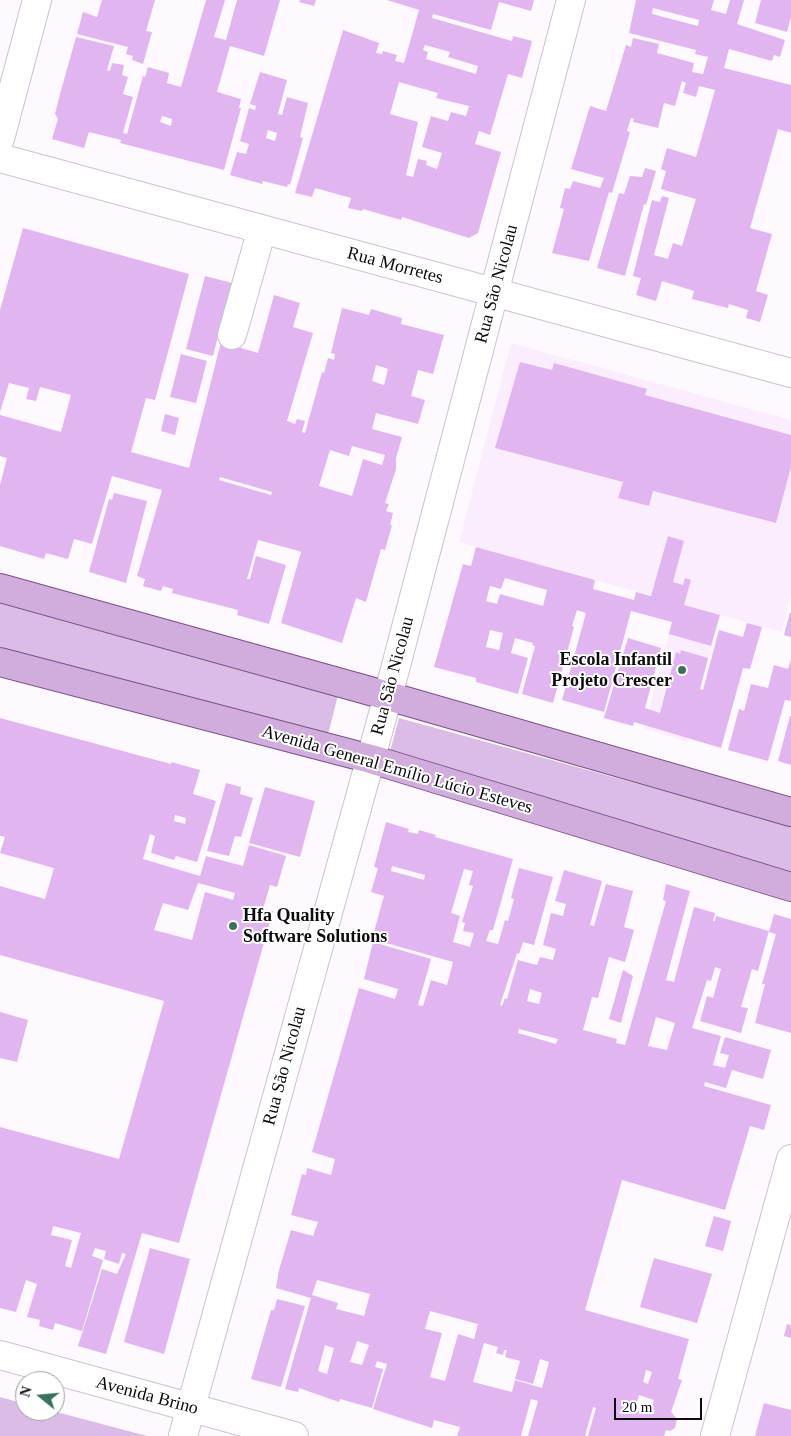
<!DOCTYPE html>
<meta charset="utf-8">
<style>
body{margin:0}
#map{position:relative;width:791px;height:1436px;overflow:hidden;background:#fdf9ff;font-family:"Times New Roman",serif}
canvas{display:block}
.north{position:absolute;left:15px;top:1371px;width:50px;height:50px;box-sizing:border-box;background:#fff;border:1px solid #9f9d9f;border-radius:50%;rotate:287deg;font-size:14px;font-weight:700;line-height:20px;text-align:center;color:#0e0b0f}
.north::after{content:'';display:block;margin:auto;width:18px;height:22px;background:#37725c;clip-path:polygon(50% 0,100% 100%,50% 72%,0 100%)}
.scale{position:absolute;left:614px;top:1398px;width:88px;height:22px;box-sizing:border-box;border:2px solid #0e0b0f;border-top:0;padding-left:6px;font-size:15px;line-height:18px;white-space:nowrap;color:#0e0b0f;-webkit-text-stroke:4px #fff;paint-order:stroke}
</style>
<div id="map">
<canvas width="791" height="1436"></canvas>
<div class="north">N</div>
<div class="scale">20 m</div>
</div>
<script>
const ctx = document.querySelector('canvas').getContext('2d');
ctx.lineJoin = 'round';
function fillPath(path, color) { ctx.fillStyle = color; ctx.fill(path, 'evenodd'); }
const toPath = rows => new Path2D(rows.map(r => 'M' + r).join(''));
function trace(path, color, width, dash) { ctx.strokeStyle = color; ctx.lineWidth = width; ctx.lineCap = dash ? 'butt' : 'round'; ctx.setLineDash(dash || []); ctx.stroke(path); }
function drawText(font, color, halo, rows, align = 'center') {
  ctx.font = font + ' "Times New Roman",serif'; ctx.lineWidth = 4; ctx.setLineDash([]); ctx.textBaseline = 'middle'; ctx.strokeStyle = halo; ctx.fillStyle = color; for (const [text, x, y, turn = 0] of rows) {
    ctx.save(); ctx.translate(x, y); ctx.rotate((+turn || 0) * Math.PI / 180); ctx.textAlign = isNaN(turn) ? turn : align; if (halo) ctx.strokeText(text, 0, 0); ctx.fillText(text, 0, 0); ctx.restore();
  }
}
fillPath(toPath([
 [511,343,791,420,791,596,781,632,720,615,686,741,644,729,677,603,459,542]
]), '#faeefe');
fillPath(toPath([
 [0,603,338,695,327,739,0,647],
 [399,718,791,826,791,871,388,759],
 [0,1397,25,1404,25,1411,53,1411,147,1436,0,1436]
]), '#dbbce6');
fillPath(toPath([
 [102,0,155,0,146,31,152,32,143,64,132,60,133,56,126,54,128,47,77,34,83,12,97,17],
 [206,0,225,0,214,37,226,40,237,0,280,0,264,56,230,46,217,92,241,99,239,108,241,108,224,170,120,143,121,140,89,132,84,148,52,139,58,119,55,114,60,94,76,37,114,46,107,70,110,71,112,63,124,65,122,75,128,77,123,94,133,97,123,133,127,134,143,76,145,77,148,67,169,73,167,83,181,87],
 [162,116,172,119,171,126,160,122],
 [300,0,316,0,314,6,299,2],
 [387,0,534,0,531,11,499,2,491,30,433,14,432,18,512,41,513,36,532,41,522,78,508,74,490,135,479,131,475,144,501,152,478,233,469,238,402,217,401,220,363,209,362,211,348,208,351,198,315,188,312,197,295,193,343,30,379,43,376,53,382,54,383,51,397,55,395,61,404,63,419,10],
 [425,45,450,52,448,57,478,66,476,74,426,59,428,52,423,50],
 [399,82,438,93,436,98,469,106,466,116,451,112,448,121,431,116,422,147,442,153,437,169,426,165,427,161,418,159,413,177,406,175,418,122,390,114],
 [636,0,714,0,711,10,726,14,730,0,744,0,737,24,785,40,780,57,774,55,772,61,729,49,724,68,791,85,791,133,778,129,750,228,772,234,756,291,768,295,760,322,746,318,748,310,729,304,728,308,692,299,694,291,662,281,656,301,636,295,641,278,633,276,652,200,660,202,662,196,669,198,654,255,668,259,673,243,682,246,696,199,661,189,666,171,661,169,667,148,696,157,715,90,699,86,696,97,683,93,686,83,682,81,675,106,664,103,658,128,633,122,634,119,631,118,627,131,630,132,612,193,609,192,589,261,552,253,564,209,560,208,565,188,570,189,573,181,600,188,604,178,571,169,590,106,606,111,626,45,631,47,633,38,659,44,657,53,694,63,692,72,703,74,708,57,695,54,696,50,629,33],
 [653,8,699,20,698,26,652,14],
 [761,0,791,0,791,17,787,32,755,23],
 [260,72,287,80,278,114,282,115,287,97,308,103,300,137,303,138,290,185,288,184,287,187,263,181,262,184,230,175,237,152,246,154,249,144,240,141,249,108,255,110,256,106,250,104],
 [268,130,277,133,275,141,266,138],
 [645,168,656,171,646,205,644,204,625,276,597,268,619,193,624,194,630,176,642,177],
 [23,228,189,274,155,400,146,398,131,452,189,468,221,342,258,353,274,295,300,303,293,327,313,333,287,421,295,424,297,419,305,421,302,432,305,433,322,372,324,373,328,358,334,360,335,354,331,353,342,308,369,315,371,309,402,318,401,324,444,335,433,374,418,370,411,396,425,400,418,424,376,413,372,429,402,437,396,458,396,469,385,503,389,504,386,511,393,513,390,525,392,525,385,550,381,549,366,602,356,598,342,643,281,623,301,552,299,551,258,540,247,579,250,579,256,556,286,565,269,624,237,615,238,610,172,593,173,589,163,586,161,591,143,586,145,579,137,576,162,490,112,476,92,544,74,539,68,559,46,553,44,559,0,546,0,485,7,458,0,456,0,415,61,432,71,395,40,387,36,401,26,399,29,388,9,383,0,412,0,310],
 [376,365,388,369,384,385,372,381],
 [352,446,385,455,382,465,363,459,352,496,319,486,330,450,349,456],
 [220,477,272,492,271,495,219,480],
 [205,276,232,283,213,356,186,349],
 [181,354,207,361,196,403,170,397],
 [520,362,552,370,554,363,647,389,645,395,791,435,791,467,776,523,653,491,649,506,618,498,623,482,495,448],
 [165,414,179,418,175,435,161,431],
 [114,493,147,501,126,583,89,572,109,499,112,500],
 [668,536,684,541,673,582,683,585,685,578,691,580,684,605,720,615,711,646,669,634,672,622,631,611,604,712,562,700,586,613,577,610,572,626,574,627,553,703,522,694,535,646,532,645,533,643,515,638,511,653,528,658,518,694,476,682,476,678,434,667,463,564,471,566,476,547,595,580,593,589,634,600,636,592,651,596],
 [505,578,547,590,543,606,500,594,497,604,486,601,490,586,501,589],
 [490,630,503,633,499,650,486,647],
 [790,612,791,613,791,637,784,635],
 [747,623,762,627,750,669,743,668,721,748,634,722,633,726,604,718,628,638,661,648,645,708,660,713,676,652,680,654,681,650,708,658,700,689,703,690,719,630,743,637],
 [791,659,791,701,785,700,768,761,728,750,739,709,744,711,751,684,768,688,774,665,788,669],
 [790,716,791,716,791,765,778,761],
 [0,718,171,764,171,762,200,770,193,794,216,801,197,862,176,856,174,860,151,853,155,836,150,834,143,859,200,876,206,856,243,866,249,845,286,856,277,887,270,885,263,909,273,911,179,1243,142,1233,106,1354,78,1346,102,1269,117,1274,126,1254,122,1253,119,1264,104,1259,106,1251,95,1248,92,1256,103,1260,82,1331,55,1323,53,1330,39,1326,40,1320,27,1317,37,1284,26,1280,16,1312,0,1308,0,1127,119,1159,164,1001,0,955,0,886,45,899,54,868,0,853,5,837,0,836],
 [175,815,186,818,185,824,174,821],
 [198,883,235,893,233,900,205,892,192,940,154,930,163,903,188,910],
 [53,1226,81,1233,71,1268,65,1266,72,1240,51,1235],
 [226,783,241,787,240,794,253,798,241,837,235,836,229,856,207,851],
 [265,787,315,801,300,857,249,843],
 [386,822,409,829,408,832,418,834,419,830,436,835,435,837,513,859,493,930,490,930,486,941,498,944,505,920,508,921,514,899,511,898,519,868,553,877,534,945,523,942,519,954,517,953,500,1005,502,1006,505,998,507,999,518,960,537,965,540,957,553,960,556,949,543,945,551,913,563,916,566,904,555,901,564,870,602,881,590,925,594,926,606,884,633,891,624,927,634,930,625,962,609,957,598,998,592,997,583,1030,617,1039,616,1043,625,1045,666,901,663,900,666,884,690,891,666,980,674,982,694,907,715,913,713,921,715,921,716,916,769,931,758,971,752,969,741,1007,748,1008,741,1033,700,1021,707,996,713,998,721,969,715,967,711,981,707,980,692,1028,721,1036,713,1065,725,1068,729,1055,720,1053,725,1037,771,1050,763,1079,732,1070,726,1088,705,1082,704,1086,771,1105,764,1130,750,1126,725,1210,622,1180,585,1310,689,1339,678,1379,682,1380,671,1412,677,1419,675,1428,670,1431,666,1430,664,1436,588,1436,596,1408,593,1407,585,1436,528,1436,538,1401,531,1399,521,1436,457,1436,460,1427,434,1420,432,1428,373,1409,387,1364,377,1361,375,1367,383,1369,372,1408,340,1399,339,1402,299,1388,298,1392,285,1389,311,1298,276,1288,279,1270,291,1230,313,1236,318,1222,291,1215,302,1174,306,1175,307,1168,331,1175,335,1159,312,1152,359,988,395,999,398,989,364,979,373,942,431,959,418,1005,423,1006,431,980,447,985,453,962,372,939,384,896,371,892,378,868,374,867],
 [392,866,425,875,424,880,391,871],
 [464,869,473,871,469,885,473,886,462,922,465,923,463,931,474,933,470,947,453,942,460,916,451,913],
 [530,989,542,993,539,1004,527,1001],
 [656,1017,675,1023,667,1050,648,1046],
 [519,1029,558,1039,556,1044,518,1033],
 [317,1280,370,1294,364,1316,336,1309,338,1303,312,1295],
 [430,1311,478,1324,474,1339,458,1334,445,1381,430,1377,442,1333,425,1329],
 [357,1341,369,1345,362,1365,350,1362],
 [484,1343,498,1347,496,1353,503,1355,504,1350,507,1350,505,1357,520,1361,515,1379,533,1384,540,1359,549,1362,542,1388,515,1380,512,1392,473,1382],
 [325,1345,334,1348,327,1374,318,1371],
 [646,1370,652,1372,648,1384,643,1382],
 [639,1395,654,1400,649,1414,635,1410],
 [774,914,791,919,791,1033,755,1023,765,984,762,984,776,934,769,932],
 [623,970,633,976,621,1023,609,1019],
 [0,1012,28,1020,17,1062,0,1058],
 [714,1216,731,1221,723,1251,705,1246],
 [150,1248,190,1259,164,1354,124,1342],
 [654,1258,712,1274,697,1323,640,1307],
 [277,1299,305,1306,281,1387,251,1379,271,1310,274,1310],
 [787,1324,791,1325,791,1338,784,1336],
 [764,1403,791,1410,791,1436,755,1436]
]), '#e1b5f0');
const minor = toPath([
 [0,139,37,0],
 [0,158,791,373],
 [232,335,262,229],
 [0,1355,294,1436],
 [183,1436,388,696,571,0],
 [715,1436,791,1159]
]);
const major = toPath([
 [0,588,388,696,791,812],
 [0,662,371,759,791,887]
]);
trace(minor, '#cbc2ce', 30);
trace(major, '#785185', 30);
trace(minor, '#fff', 28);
trace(major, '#d0addc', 28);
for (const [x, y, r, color] of [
 [682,670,5,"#37725c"],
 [233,926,5,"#37725c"]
]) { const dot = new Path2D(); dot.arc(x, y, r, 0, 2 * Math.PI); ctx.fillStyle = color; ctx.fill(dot); trace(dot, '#fff', 2); }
drawText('18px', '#0e0b0f', '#fff', [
 ["Rua Morretes",395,266,15],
 ["Rua São Nicolau",497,284,-75],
 ["Rua São Nicolau",393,676,-75],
 ["Avenida General Emílio Lúcio Esteves",397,770,16],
 ["Rua São Nicolau",285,1066,-75],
 ["Avenida Brino",147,1396,15]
]);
drawText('bold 18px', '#0e0b0f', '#fff', [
 ["Escola Infantil",672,660],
 ["Projeto Crescer",672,681],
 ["Hfa Quality",243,916,"left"],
 ["Software Solutions",243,937,"left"]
], 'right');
</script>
